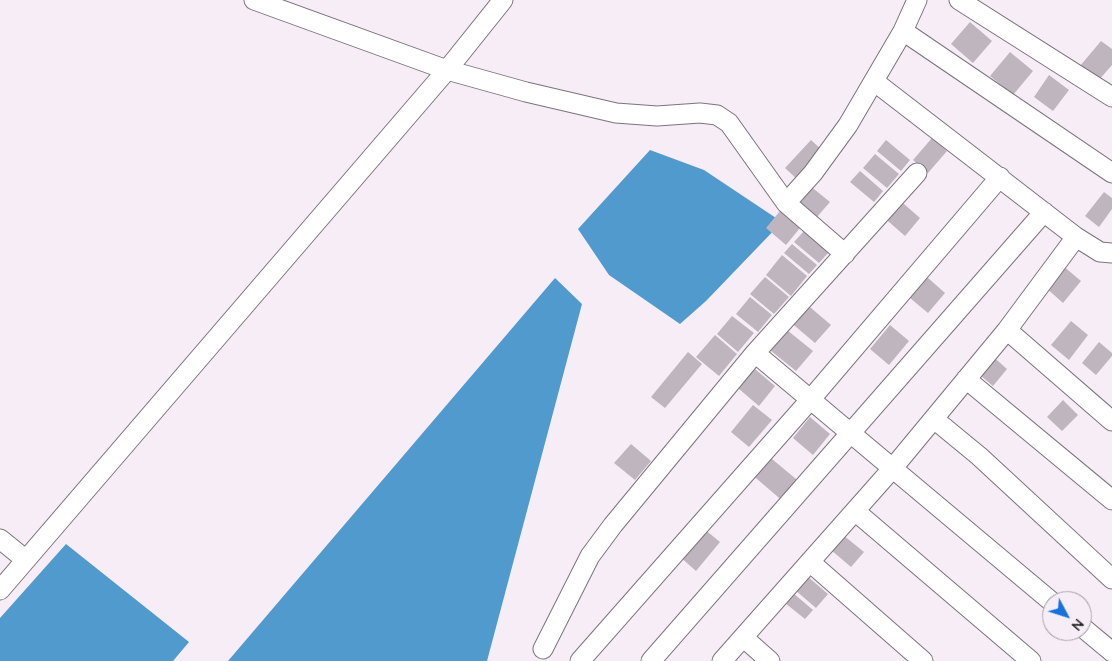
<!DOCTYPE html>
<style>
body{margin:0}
#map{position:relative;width:1112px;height:661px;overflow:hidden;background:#f6edf7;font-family:Quicksand,sans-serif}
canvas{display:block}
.north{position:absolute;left:1042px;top:591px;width:50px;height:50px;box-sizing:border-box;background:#f6edf7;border:1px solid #a39da4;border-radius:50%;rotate:130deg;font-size:14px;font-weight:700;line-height:20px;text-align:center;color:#272427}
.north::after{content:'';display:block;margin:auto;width:18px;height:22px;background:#1872db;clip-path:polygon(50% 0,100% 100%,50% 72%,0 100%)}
</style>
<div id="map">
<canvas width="1112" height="661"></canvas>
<div class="north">N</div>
</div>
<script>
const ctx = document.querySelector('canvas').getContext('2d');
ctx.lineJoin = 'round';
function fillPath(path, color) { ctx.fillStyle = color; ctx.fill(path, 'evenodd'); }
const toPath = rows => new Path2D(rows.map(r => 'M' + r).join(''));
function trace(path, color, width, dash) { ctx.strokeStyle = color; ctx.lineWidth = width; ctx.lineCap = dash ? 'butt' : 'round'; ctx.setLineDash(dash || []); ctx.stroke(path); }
fillPath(toPath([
 [650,150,704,170,782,222,706,301,680,324,609,275,578,229],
 [555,278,582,304,487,661,228,661],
 [66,544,189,642,173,661,0,661,0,618]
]), '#509acd');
fillPath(toPath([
 [970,22,992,41,973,63,951,44],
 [1101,41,1112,49,1112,65,1098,81,1080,66],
 [1010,52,1033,71,1013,95,990,76],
 [1049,75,1069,90,1053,111,1034,97],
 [932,138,947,151,928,173,913,160],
 [811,140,823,151,798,180,785,168],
 [886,140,910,160,901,171,877,151],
 [875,154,899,174,887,188,863,168],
 [860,171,883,191,874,202,850,182],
 [809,185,830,202,817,217,796,200],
 [1104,192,1112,198,1112,209,1099,227,1085,216],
 [896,197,920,218,905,236,881,215],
 [780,211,800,228,786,245,766,228],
 [804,231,829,252,819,263,794,242],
 [792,244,817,265,809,274,784,253],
 [782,255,807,276,791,296,766,275],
 [1062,265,1081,281,1063,303,1044,286],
 [765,277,789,297,774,314,750,294],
 [927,277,945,293,928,313,910,298],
 [750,297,772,315,758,332,736,314],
 [804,302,831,325,815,343,789,321],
 [732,316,754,333,738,352,717,334],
 [1071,321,1088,335,1069,360,1051,345],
 [890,325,909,341,889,365,870,349],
 [782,326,813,351,796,371,765,346],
 [715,335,737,354,719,376,696,357],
 [1099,342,1112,353,1112,356,1096,375,1082,363],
 [688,352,702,364,665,408,651,397],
 [989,353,1007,369,993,386,974,370],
 [749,364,775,386,759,406,732,383],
 [1063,400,1078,415,1062,431,1047,417],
 [753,405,772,420,749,447,731,432],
 [810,417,830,434,813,455,793,438],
 [631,444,651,461,635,480,614,463],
 [766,454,802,484,785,503,750,473],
 [703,528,720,542,696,571,679,556],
 [843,535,864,552,851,567,831,550],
 [807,576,828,594,816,608,795,590],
 [793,593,813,610,805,619,785,603]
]), '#beb5be');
const minor = toPath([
 [254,0,447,70,526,92,616,113,657,116,700,113,717,115,729,123,786,203,845,254],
 [959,0,1112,97],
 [903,31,1112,173],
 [875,82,1076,237,1100,252,1112,253],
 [786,203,813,173,848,125,903,31,917,0],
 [1007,330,1112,421],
 [755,353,1052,602],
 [966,379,1112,500],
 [934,419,979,456,1112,579],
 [855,511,1031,661],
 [0,539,26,560],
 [810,562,923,661],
 [0,590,447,70,503,0],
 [1082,627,1112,652],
 [744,638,770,661],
 [543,649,590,556,613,525,755,353,917,173],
 [580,661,810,400,1000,177],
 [651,661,1044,212],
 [722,661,892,469,1007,330,1076,237]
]);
trace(minor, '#7c747c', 21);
trace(minor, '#fff', 19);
</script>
